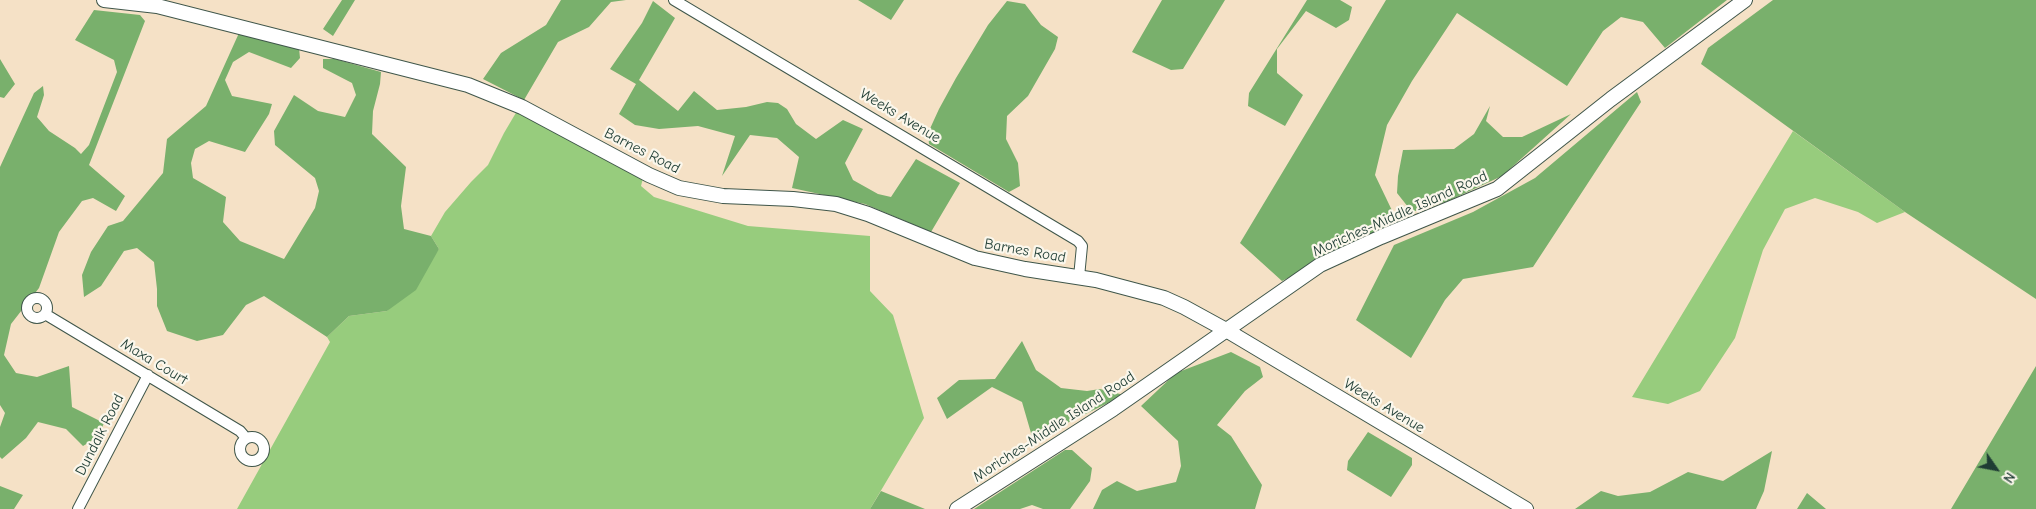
<!DOCTYPE html>
<style>
body{margin:0}
#map{position:relative;width:2036px;height:509px;overflow:hidden;background:#f5e1c6;font-family:"Comic Neue",sans-serif}
canvas{display:block}
.north{position:absolute;left:1971px;top:444px;width:50px;height:50px;-webkit-text-stroke:4px #fbf7ec;paint-order:stroke;rotate:123deg;font-size:14px;font-weight:700;line-height:20px;text-align:center;color:#1f3d34}
.north::after{content:'';display:block;margin:auto;width:18px;height:22px;background:#1f3d34;clip-path:polygon(50% 0,100% 100%,50% 72%,0 100%)}
</style>
<div id="map">
<canvas width="2036" height="509"></canvas>
<div class="north">N</div>
</div>
<script>
const ctx = document.querySelector('canvas').getContext('2d');
ctx.lineJoin = 'round';
function fillPath(path, color) { ctx.fillStyle = color; ctx.fill(path, 'evenodd'); }
const toPath = rows => new Path2D(rows.map(r => 'M' + r).join(''));
function trace(path, color, width, dash) { ctx.strokeStyle = color; ctx.lineWidth = width; ctx.lineCap = dash ? 'butt' : 'round'; ctx.setLineDash(dash || []); ctx.stroke(path); }
function drawText(font, color, halo, rows, align = 'center') {
  ctx.font = font + ' "Comic Neue",sans-serif'; ctx.lineWidth = 4.5; ctx.setLineDash([]); ctx.textBaseline = 'middle'; ctx.strokeStyle = halo; ctx.fillStyle = color; for (const [text, x, y, turn = 0] of rows) {
    ctx.save(); ctx.translate(x, y); ctx.rotate((+turn || 0) * Math.PI / 180); ctx.textAlign = isNaN(turn) ? turn : align; if (halo) ctx.strokeText(text, 0, 0); ctx.fillText(text, 0, 0); ctx.restore();
  }
}
fillPath(toPath([
 [517,111,561,136,643,178,641,186,654,197,748,226,870,236,870,291,893,315,924,418,870,509,237,509,330,342,327,337,349,316,387,311,439,249,431,236,445,212,471,182,488,165,504,133],
 [1793,131,1905,212,1877,223,1858,212,1815,198,1785,209,1763,250,1735,338,1700,391,1668,404,1632,397]
]), '#97cc7d');
fillPath(toPath([
 [342,0,355,0,333,36,323,29],
 [561,0,626,0,611,2,589,27,558,42,524,100,483,79,501,53,546,25],
 [858,0,904,0,891,20],
 [1162,0,1225,0,1183,69,1171,70,1132,52],
 [1307,0,1340,0,1352,7,1349,20,1336,28,1306,11,1277,49,1277,73,1303,95,1285,126,1248,106,1249,93],
 [1386,0,1727,0,1665,48,1643,22,1621,17,1603,31,1567,86,1457,13,1412,81,1387,125,1375,175,1398,223,1282,281,1240,243],
 [1773,0,2036,0,2036,299,1905,212,1701,64,1708,48],
 [653,1,675,18,639,80,678,111,694,91,717,110,746,107,767,102,778,103,787,109,796,124,816,139,843,120,863,129,845,163,853,180,878,194,891,197,916,159,960,183,931,232,865,204,792,188,799,157,777,138,750,135,722,176,735,136,698,126,659,129,635,125,619,114,636,84,610,69,642,23],
 [1007,1,1025,4,1041,25,1058,37,1055,49,1028,96,1007,116,1006,139,1018,163,1020,186,1009,192,929,144,928,133,939,109,956,78,988,25],
 [94,10,140,15,145,21,89,165,125,196,116,211,93,198,82,201,59,232,39,288,11,324,4,355,16,373,37,377,69,366,72,407,104,423,98,437,83,446,66,429,38,422,26,438,2,459,0,457,0,427,5,413,0,405,0,167,34,93,43,86,44,95,37,117,49,131,75,148,81,154,89,145,117,72,114,60,75,40],
 [239,33,299,48,300,58,291,68,249,52,233,62,225,80,232,96,272,104,269,114,245,152,209,141,195,149,191,163,193,178,226,197,223,222,240,241,284,259,315,208,319,191,315,178,275,145,274,131,294,95,318,111,345,117,356,95,352,83,323,68,323,59,335,59,381,72,380,84,373,111,372,134,406,167,401,206,404,229,431,236,439,249,416,290,387,311,349,316,327,337,264,296,246,305,223,335,197,341,167,331,157,306,157,289,154,262,137,248,124,251,101,286,84,297,82,275,91,252,108,226,123,221,163,173,167,139,206,106],
 [0,59,15,84,4,98,0,97],
 [1637,92,1641,102,1533,267,1463,279,1445,300,1411,358,1356,320,1394,245,1473,212,1535,178],
 [1490,106,1486,121,1503,137,1522,137,1571,114,1502,176,1448,201,1412,212,1397,193,1398,176,1403,150,1454,149,1474,134],
 [1022,341,1036,370,1061,388,1087,391,1100,389,1124,395,1033,440,1022,402,992,387,947,419,937,398,959,380,995,379],
 [1231,352,1260,367,1263,377,1245,391,1217,425,1231,436,1262,485,1255,509,1093,509,1102,490,1117,481,1137,491,1176,482,1181,466,1178,441,1141,406,1176,373],
 [2036,366,2036,509,1951,509],
 [1368,432,1412,458,1412,465,1391,497,1347,470,1348,461],
 [1065,450,1072,450,1092,468,1090,481,1070,509,1043,509,1032,505,1020,509,974,509],
 [1772,451,1764,491,1756,509,1575,509,1601,491,1618,496,1650,492,1688,472,1723,481],
 [0,486,23,495,14,509,0,509],
 [881,491,925,509,870,509],
 [1807,493,1826,509,1797,509]
]), '#79b06c');
const street = toPath([
 [674,0,1078,241,1082,246,1079,277],
 '27 308a10 10 0 1 1 20 0a10 10 0 1 1-20 0Z',
 [45,314,240,431,246,438],
 '240 449a12 12 0 1 1 24 0a12 12 0 1 1-24 0Z',
 [78,509,148,375]
]);
const secondary = toPath([
 [104,0,157,6,468,85,522,107,649,175,679,188,723,196,793,199,836,204,868,214,975,258,1025,269,1096,280,1164,298,1184,307,1226,330,1526,509],
 [957,509,1113,409,1320,265,1381,237,1497,189,1611,99,1745,0]
]);
trace(street, '#3f564a', 12);
trace(secondary, '#3f564a', 16);
trace(street, '#fff', 10);
trace(secondary, '#fff', 14);
drawText('15px', '#1f3d34', '#fbf7ec', [
 ["Weeks Avenue",900,116,31],
 ["Barnes Road",642,151,27],
 ["Moriches-Middle Island Road",1400,214,-24],
 ["Barnes Road",1025,251,10],
 ["Maxa Court",154,362,31],
 ["Weeks Avenue",1384,406,31],
 ["Moriches-Middle Island Road",1054,427,-33],
 ["Dundalk Road",100,435,-63]
]);
</script>
